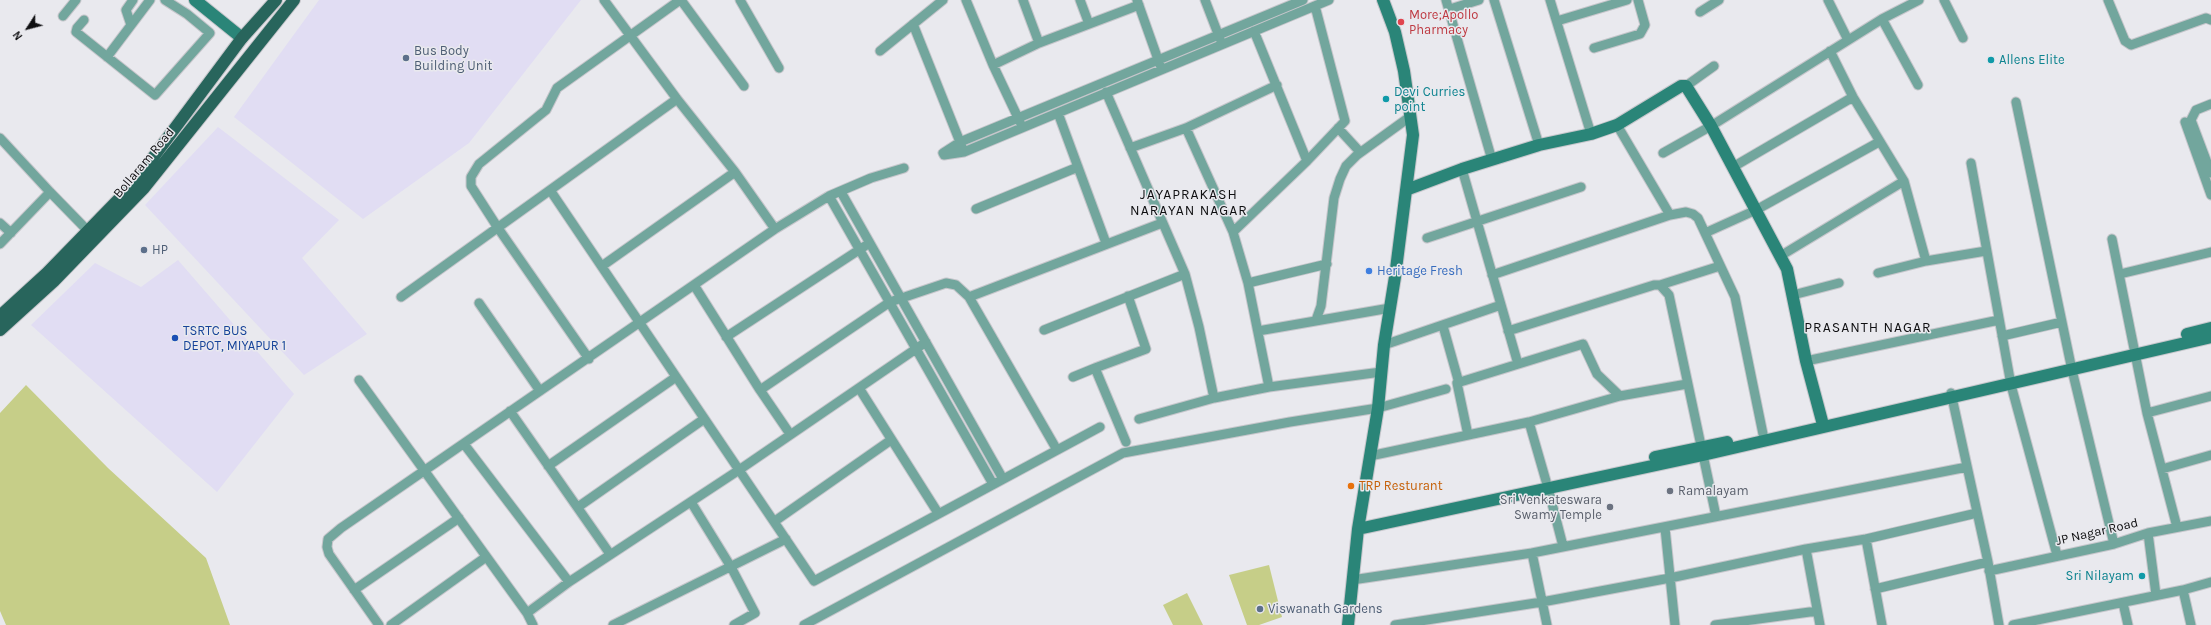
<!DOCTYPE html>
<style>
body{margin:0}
#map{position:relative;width:2211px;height:625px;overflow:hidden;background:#e9e9ee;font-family:Karla,sans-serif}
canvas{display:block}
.north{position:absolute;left:8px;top:8px;width:40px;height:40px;-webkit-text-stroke:3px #e9e9ee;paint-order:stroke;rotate:234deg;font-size:11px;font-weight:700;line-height:16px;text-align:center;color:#0f0f11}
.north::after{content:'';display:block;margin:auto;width:14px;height:18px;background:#0f0f11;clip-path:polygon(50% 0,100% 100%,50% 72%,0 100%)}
</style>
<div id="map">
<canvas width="2211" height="625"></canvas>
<div class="north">N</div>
</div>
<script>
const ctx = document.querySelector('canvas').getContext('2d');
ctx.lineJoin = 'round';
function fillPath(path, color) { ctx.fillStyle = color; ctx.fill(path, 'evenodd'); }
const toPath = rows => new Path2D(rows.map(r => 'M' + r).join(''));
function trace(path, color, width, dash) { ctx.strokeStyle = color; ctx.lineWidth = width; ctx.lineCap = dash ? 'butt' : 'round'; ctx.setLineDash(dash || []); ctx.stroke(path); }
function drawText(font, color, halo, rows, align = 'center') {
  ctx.font = font + ' Karla,sans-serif'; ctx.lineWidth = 3; ctx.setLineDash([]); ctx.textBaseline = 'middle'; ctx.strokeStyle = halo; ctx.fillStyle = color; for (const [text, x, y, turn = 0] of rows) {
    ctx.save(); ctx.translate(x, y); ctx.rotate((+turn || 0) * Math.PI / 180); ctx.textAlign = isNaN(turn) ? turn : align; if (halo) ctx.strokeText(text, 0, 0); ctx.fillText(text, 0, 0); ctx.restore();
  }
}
fillPath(toPath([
 [319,0,581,0,469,143,363,219,234,117],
 [218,127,339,220,302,258,367,334,304,375,145,205],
 [178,260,294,394,217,492,31,325,95,263,141,287]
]), '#e1ddf3');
fillPath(toPath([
 [26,385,108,468,206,558,230,625,6,625,0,611,0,413],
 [1269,565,1282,617,1259,625,1247,625,1229,575],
 [1187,593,1203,625,1173,625,1163,605]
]), '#c6ce88');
const street = toPath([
 [604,0,677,99,735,172,775,229],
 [681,0,744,86],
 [740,0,779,68],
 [966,0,993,65,1020,122],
 [1023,0,1039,43],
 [1080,0,1089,24],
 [1137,0,1160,65],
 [1205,0,1220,39],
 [1303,0,960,142,943,153,944,155,964,152,1329,0],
 [1446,0,1492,160],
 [1494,0,1539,145],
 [1550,0,1591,134],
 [1828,0,1848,40],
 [1944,0,1963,38],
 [2108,0,2125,41,2131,45,2206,18,2211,20],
 [1450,9,1479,0],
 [1700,12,1719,0],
 [63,16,76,0],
 [1882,19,1918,85],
 [84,20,77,28,76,32,155,95,210,33,187,14,165,0],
 [1557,21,1627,0],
 [913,24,962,147],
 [131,25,126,10,133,0],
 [1254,31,1307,161],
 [1594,48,1640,34,1645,25,1638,0],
 [880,51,943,0],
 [1830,51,1853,97,1904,181,1926,261],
 [107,57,150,0],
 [993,65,1039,43,1139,5],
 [1686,86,1714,66],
 [1106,92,1185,274,1199,327,1214,398],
 [2016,102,2072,370,2114,544],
 [2211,104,2196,110,2191,120,2211,173],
 [1058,113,1106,243],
 [2185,122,2211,195],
 [1617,125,1670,215],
 [1186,128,1233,232,1248,283,1269,387],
 [1338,128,1360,152],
 [0,138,50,192,0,244],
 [1130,148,1186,128,1277,85],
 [1663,153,1711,126,1882,19,1919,0],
 [1971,163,2010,379],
 [1733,167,1853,97],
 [1462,169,1518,364],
 [550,190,814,581,1100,427],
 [50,192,89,232],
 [841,192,1003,479],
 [829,196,993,484],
 [976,209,1078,167],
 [0,223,11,233],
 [1233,232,1307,161,1345,121,1315,6],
 [1705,233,1756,210,1879,142],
 [1427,238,1581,187],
 [2112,239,2147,413,2177,527],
 [1782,255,1904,181],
 [602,266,735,172],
 [1878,273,1926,261,1986,251],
 [2120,274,2211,252],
 [1492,275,1670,215,1686,212,1693,214,1698,218,1705,233,1735,297,1763,434],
 [1248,283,1327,264],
 [694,285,760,390,790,434],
 [1660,285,1720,266],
 [1793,295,1839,283],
 [401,297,677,99],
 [969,297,1162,223],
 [479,303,540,391],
 [1316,320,1321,306,1334,198,1340,179,1346,166,1357,155,1411,116],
 [1443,326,1459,383],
 [1044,330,1185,274],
 [1258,331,1390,308],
 [1508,331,1654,285,1660,285,1669,295,1716,516],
 [2002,336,2062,322],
 [726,337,865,246],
 [1384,345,1501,305],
 [589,359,498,228,471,186,471,177,479,164,546,110,557,88,680,0],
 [1806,361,1999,320],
 [1073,377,1095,368],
 [359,380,527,613,533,625],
 [2011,385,2057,555],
 [859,388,938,513],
 [760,390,890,302,946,283,956,285,969,297,1057,450],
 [1951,393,1988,562,1999,625],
 [510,411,610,554],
 [2147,413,2211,396],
 [1139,419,1214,398,1269,387,1381,372],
 [1529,422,1546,481],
 [1468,435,1457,383,1583,344,1597,374,1620,396],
 [1126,442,1095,368,1146,349,1128,296],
 [464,444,569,582],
 [1370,456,1529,422,1620,396,1687,384],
 [548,466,676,377],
 [2162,469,2211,455],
 [1548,488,1563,546],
 [691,502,731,567,755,613,734,625],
 [578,507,704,419],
 [775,521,891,440],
 [1665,528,1675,625],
 [2148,533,2156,595],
 [1866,539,1882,625],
 [1806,549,1820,625],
 [1532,553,1547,625],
 [1989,571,2114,544,2148,533,2211,521],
 [1352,580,1532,553,1967,467],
 [1875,589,1988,562],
 [354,590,459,518],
 [2183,590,2191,625],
 [2123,603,2128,625],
 [527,613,569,582,739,470,926,342],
 [379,625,329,554,327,547,328,539,341,528,775,229,829,196,871,178,904,168],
 [391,625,486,557],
 [613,625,786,539],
 [804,625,1123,453,1290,422,1378,408,1446,389],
 [1395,625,1542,602,1670,578,1806,549,1866,539,1977,513],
 [1715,625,1817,611],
 [2013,625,2183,590,2211,582]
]);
const secondary = toPath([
 [195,0,242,38],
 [1406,190,1462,169,1539,145,1591,134,1617,125,1681,86,1686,86,1711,126,1787,269,1806,361,1822,421],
 [2187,334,2211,328],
 [1655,457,1727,442],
 [1358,529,1703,455,2211,337],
 [1348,625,1358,529,1378,408,1384,345,1395,277,1413,135,1404,71,1395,32,1383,0]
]);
const primary = toPath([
 [0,316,47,273,120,198,143,171,242,38,276,0],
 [0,330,54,281,144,188,294,0]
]);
trace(street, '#c6c6cb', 11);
trace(secondary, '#c6c6cb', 14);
trace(primary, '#c6c6cb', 14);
trace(street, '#72a69d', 9);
trace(secondary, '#2a8578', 12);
trace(primary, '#28655c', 12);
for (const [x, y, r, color] of [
 [1401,22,4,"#e0444e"],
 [406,58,4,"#5c6f8a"],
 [1991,60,4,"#0f9aa8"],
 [1386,99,4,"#0f9aa8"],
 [144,250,4,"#5c6f8a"],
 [1369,271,4,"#3f7fe0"],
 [175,338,4,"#1a4fb4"],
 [1351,486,4,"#e8710a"],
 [1670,491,4,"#6b7280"],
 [1610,507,4,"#6b7280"],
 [2142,576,4,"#0f9aa8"],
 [1260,609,4,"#5c6f8a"]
]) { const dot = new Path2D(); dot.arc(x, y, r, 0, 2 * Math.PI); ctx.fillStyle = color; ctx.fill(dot); trace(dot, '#e9e9ee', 1.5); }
drawText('13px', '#be3a42', '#e9e9ee', [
 ["More;Apollo",1409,15],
 ["Pharmacy",1409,30]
], 'left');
drawText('13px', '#4e5e75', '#e9e9ee', [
 ["Bus Body",414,51],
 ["Building Unit",414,66],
 ["HP",152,250],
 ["Viswanath Gardens",1268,609]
], 'left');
drawText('13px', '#0d838f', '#e9e9ee', [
 ["Allens Elite",1999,60],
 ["Devi Curries",1394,92],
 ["point",1394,107],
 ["Sri Nilayam",2134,576,"right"]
], 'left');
drawText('13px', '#0f0f11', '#e9e9ee', [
 ["Bollaram Road",144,163,-50],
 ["JP Nagar Road",2097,532,-13]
]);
drawText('13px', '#366cbe', '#e9e9ee', [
 ["Heritage Fresh",1377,271]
], 'left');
drawText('13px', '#164399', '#e9e9ee', [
 ["TSRTC BUS",183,331],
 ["DEPOT, MIYAPUR 1",183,346]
], 'left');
drawText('13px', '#c56008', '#e9e9ee', [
 ["TRP Resturant",1359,486]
], 'left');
drawText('13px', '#5b616d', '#e9e9ee', [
 ["Ramalayam",1678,491],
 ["Sri Venkateswara",1602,500,"right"],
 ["Swamy Temple",1602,515,"right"]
], 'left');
ctx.letterSpacing = '1px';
drawText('14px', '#0f0f11', '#e9e9ee', [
 ["JAYAPRAKASH",1189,195],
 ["NARAYAN NAGAR",1189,211],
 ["PRASANTH NAGAR",1868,328]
]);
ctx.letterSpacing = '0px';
</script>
